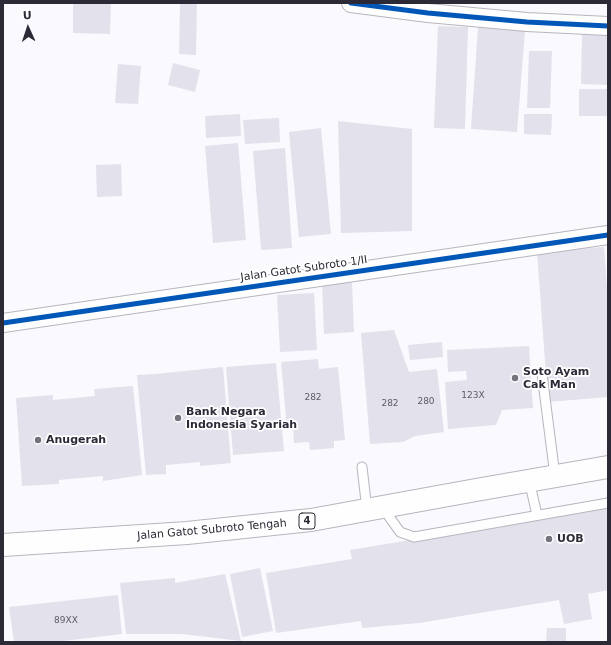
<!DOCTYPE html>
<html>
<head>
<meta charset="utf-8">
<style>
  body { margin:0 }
  #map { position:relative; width:611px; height:645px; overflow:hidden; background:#faf9fe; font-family:"DejaVu Sans",sans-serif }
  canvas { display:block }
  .frame { position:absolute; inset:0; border:4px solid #2d2a37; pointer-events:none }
  .north { position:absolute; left:8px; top:8px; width:40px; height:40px; -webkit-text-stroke:3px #fff; paint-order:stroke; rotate:357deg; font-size:11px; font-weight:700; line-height:16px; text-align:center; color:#2d2a37 }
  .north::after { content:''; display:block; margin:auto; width:14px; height:18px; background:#2d2a37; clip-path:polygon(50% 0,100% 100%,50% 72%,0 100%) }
</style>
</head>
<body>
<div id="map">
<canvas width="611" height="645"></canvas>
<div class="frame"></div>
<div class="north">U</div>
</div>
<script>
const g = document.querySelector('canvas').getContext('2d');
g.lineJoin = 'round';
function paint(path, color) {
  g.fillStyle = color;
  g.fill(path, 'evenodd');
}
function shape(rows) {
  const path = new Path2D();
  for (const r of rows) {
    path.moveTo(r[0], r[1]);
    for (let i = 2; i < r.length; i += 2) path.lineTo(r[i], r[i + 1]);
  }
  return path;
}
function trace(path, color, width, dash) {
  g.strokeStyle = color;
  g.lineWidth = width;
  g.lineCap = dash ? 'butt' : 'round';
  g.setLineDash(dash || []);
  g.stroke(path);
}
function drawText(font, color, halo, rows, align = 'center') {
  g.font = font + ' "DejaVu Sans",sans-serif';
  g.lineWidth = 3.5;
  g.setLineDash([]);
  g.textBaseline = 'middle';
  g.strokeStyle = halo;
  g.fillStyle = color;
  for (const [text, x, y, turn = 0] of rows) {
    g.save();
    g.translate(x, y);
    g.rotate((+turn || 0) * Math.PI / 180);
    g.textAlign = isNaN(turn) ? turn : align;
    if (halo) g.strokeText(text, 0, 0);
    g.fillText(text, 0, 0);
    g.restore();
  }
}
paint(shape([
  [73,3,111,3,110,34,73,33],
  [180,3,197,3,196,55,179,54],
  [438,26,468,27,465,129,434,128],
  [478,27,525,31,517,132,471,129],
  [582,34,608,35,608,85,581,84],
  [529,51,552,51,550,108,527,108],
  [173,63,200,70,195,92,168,85],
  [118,64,141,66,138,104,115,103],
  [579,89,608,89,608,116,579,116],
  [240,114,241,136,206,138,205,116],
  [524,114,552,114,551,135,524,134],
  [279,118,280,142,245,144,243,120],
  [338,121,412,129,412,231,341,233],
  [321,128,331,234,299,237,289,132],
  [238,143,246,240,213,243,205,146],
  [285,148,292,248,261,250,253,151],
  [121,164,122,196,97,197,96,165],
  [604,247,608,301,608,397,548,402,537,252],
  [352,282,354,332,324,334,322,284],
  [314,293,317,350,280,352,277,295],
  [394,330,409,372,437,369,444,432,415,436,403,442,370,444,361,333],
  [442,342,443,357,410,360,408,345],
  [529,346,533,408,502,410,496,425,448,429,445,382,467,380,466,371,448,372,447,350],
  [318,359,319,369,338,367,345,440,334,441,334,448,310,450,309,442,294,443,293,427,287,428,281,362],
  [276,363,284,451,233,455,226,367],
  [223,367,231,463,200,466,200,462,166,465,166,474,146,475,137,375,156,374],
  [133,386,142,475,103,481,103,476,59,480,59,484,22,486,16,398,53,395,53,400,95,396,94,389],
  [608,507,608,590,588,594,592,619,564,624,559,600,419,623,362,628,361,621,276,633,266,573,352,559,350,550],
  [260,568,273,631,242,637,230,574],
  [225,574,241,641,182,634,126,634,120,583,175,578,175,583],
  [118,595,122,634,55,642,14,642,9,607],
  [547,628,566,628,566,642,546,642]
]), '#e3e1eb');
const service = shape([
  [542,374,555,476],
  [362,467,367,510],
  [529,480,537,515],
  [383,508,400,532,414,537,608,503]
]);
const minor = shape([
  [351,3,428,13,527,22,608,26],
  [3,323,608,235]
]);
const trunk = shape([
  [3,545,187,533,311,520,476,490,608,467]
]);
trace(service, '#b7b6be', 11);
trace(minor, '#b7b6be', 20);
trace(trunk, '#b7b6be', 24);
trace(service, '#fefeff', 9);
trace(minor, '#fefeff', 18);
trace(trunk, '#fefeff', 22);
trace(shape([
  [351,3,428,13,527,22,608,26],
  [3,323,608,235]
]), '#0057b8', 5);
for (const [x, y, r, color] of [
  [515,378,4,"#75727d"],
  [178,418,4,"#75727d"],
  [38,440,4,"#75727d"],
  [549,539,4,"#75727d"]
]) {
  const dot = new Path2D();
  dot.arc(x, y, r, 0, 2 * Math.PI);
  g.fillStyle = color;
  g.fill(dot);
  trace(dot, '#fff', 1.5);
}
drawText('9px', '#5e5b67', null, [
  ["123X",473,396],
  ["282",313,398],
  ["280",426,402],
  ["282",390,404],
  ["89XX",66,621]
]);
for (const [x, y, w] of [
  [307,521,16]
]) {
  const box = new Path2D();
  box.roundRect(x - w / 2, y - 8, w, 16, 3);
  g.fillStyle = '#fff';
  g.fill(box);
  trace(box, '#2d2a37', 1);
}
drawText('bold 10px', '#2d2a37', null, [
  ["4",307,521]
]);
drawText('11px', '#2d2a37', '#fff', [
  ["Jalan Gatot Subroto 1/II",304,269,-8],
  ["Jalan Gatot Subroto Tengah",212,530,-5]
]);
drawText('bold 11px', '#2d2a37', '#fff', [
  ["Soto Ayam",523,372],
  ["Cak Man",523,385],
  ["Bank Negara",186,412],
  ["Indonesia Syariah",186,425],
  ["Anugerah",46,440],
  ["UOB",557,539]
], 'left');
</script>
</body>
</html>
